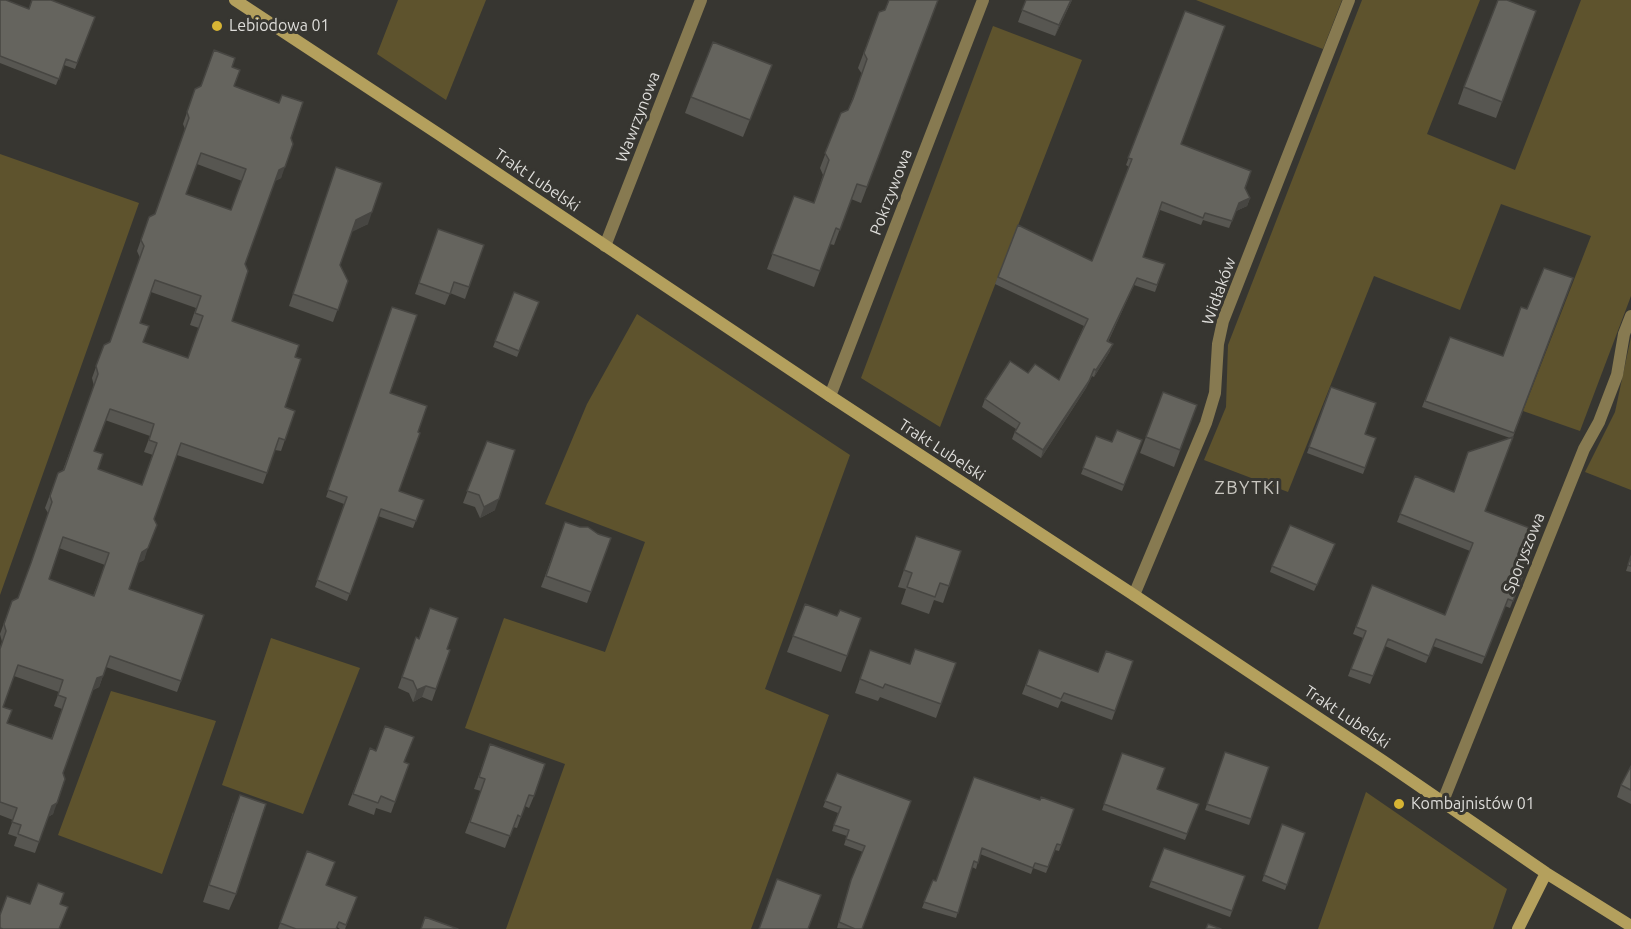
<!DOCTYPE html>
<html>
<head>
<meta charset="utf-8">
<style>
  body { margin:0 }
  canvas { display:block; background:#373631 }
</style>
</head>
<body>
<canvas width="1631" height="929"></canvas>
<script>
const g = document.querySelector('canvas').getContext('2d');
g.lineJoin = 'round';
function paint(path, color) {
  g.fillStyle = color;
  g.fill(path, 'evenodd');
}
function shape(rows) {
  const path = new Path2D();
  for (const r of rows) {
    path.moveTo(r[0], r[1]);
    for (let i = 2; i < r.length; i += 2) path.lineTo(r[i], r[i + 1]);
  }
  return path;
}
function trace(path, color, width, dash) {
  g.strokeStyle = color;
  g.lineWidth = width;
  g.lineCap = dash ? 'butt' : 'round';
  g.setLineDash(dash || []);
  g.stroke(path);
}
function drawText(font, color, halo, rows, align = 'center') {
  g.font = font + ' Ubuntu,sans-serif';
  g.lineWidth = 6;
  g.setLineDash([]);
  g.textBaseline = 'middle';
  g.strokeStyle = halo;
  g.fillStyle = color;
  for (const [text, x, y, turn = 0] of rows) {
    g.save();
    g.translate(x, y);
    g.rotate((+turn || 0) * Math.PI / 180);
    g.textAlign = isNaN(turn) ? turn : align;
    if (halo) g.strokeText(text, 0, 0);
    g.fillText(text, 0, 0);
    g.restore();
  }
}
paint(shape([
  [398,0,486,0,446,100,377,54],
  [1196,0,1342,0,1323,49],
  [1362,0,1480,0,1427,134,1515,170,1581,0,1631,0,1631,296,1580,431,1523,411,1591,236,1501,204,1460,310,1374,276,1288,492,1204,460,1226,407,1228,345],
  [993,26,1082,60,940,427,861,378],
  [0,154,139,203,0,595],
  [637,314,850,455,765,689,829,715,751,929,506,929,565,764,465,728,504,618,605,652,645,542,545,504,587,404],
  [1631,337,1631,490,1585,472,1615,412],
  [271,638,360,668,303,814,222,785],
  [111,691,216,721,162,874,58,835],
  [1366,792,1507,889,1493,929,1318,929]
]), '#5e532d');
trace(shape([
  [605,246,701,0],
  [830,396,983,0],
  [1134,595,1206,423,1215,393,1218,344,1223,321,1349,0],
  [1443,801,1584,449,1599,422,1617,375,1624,334,1631,316]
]), '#877a51', 12);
trace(shape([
  [235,0,440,135,830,396,1134,595,1383,761,1546,873,1631,926],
  [1518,929,1546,873]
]), '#b4a05d', 12);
paint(shape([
  [0,0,29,9,95,17,75,69,64,65,56,85,0,63],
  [938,0,861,203,851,199,834,245,830,244,814,287,767,269,794,196,814,203,823,175,820,168,841,113,848,110,862,74,858,68,879,12],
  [1026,0,1072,0,1055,36,1018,22],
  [1185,11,1181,144,1245,188,1250,198,1247,206,1236,211,1229,228,1203,220,1201,225,1160,210,1143,257,1165,264,1155,292,1134,285,1108,342,1110,351,1094,377,1092,376,1086,388,1041,458,1012,439,1016,429,982,407,985,399,1028,373,1059,380,1084,326,995,284,1018,225,1092,261,1129,167,1126,165],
  [1536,11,1496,118,1458,104,1464,87],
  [772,65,743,137,685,113,691,97],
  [232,67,234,86,291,138,281,178,275,181,245,264,232,321,295,357,285,407,295,411,281,451,275,450,263,484,177,455,154,519,144,560,138,563,129,589,181,681,177,692,106,667,99,687,93,690,63,773,53,814,48,817,35,853,14,846,17,837,8,834,13,820,0,815,0,648,2,642,0,634,12,601,18,598,29,569,48,513,45,508,58,473,63,470,94,386,92,378,104,345,110,342,140,258,137,251,149,217,155,214,185,129,183,124,195,89],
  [197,164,242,181,231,210,186,194],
  [151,292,196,308,190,325,199,328,188,358,143,342,140,323],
  [105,420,150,436,144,452,153,455,142,485,98,469,94,451],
  [59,548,105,565,93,596,49,579],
  [14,676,59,692,54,706,62,709,51,739,7,723,3,707],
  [336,167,368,224,352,231,340,265,348,281,333,322,289,306],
  [438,229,484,245,465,299,450,293,445,305,415,294],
  [1573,278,1485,511,1540,532,1510,608,1505,606,1482,664,1433,646,1426,663,1385,646,1370,684,1348,676,1363,638,1353,634,1372,585,1445,615,1470,551,1397,522,1415,476,1454,492,1510,438,1422,407,1450,337,1503,356,1527,309],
  [514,292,539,302,517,357,493,347],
  [392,307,390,393,418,432,399,491,424,500,413,528,378,516,347,601,315,587,344,504,326,497],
  [1331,387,1365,434,1376,438,1363,474,1307,453],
  [1163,392,1197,405,1174,467,1140,453],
  [1096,436,1112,442,1142,440,1122,491,1081,474],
  [487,441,495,510,480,518,475,507,463,503],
  [565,522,611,538,587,603,541,587],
  [916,536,961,551,943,603,934,600,929,614,901,604,906,589,898,587],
  [1333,550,1314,591,1270,572,1272,566],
  [1631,556,1631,572,1626,571],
  [805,604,837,616,861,618,841,672,787,652],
  [416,637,450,650,432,701,422,697,413,702,409,693,398,688],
  [870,650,910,664,956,663,936,718,880,697,878,701,855,693],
  [1039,650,1098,672,1133,661,1112,720,1061,701,1058,708,1022,694],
  [490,744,534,796,529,808,525,806,517,828,513,827,505,848,465,833,481,791,474,789],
  [370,748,409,764,391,813,376,808,374,815,348,805],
  [1225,752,1269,767,1249,825,1205,810],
  [1122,753,1157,789,1199,804,1185,840,1102,810],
  [1631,766,1631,804,1617,797,1621,785],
  [837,773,911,801,862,929,837,928,849,886,863,852,844,845,847,836,832,831,838,813,823,807],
  [1040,800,1074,809,1059,851,1055,850,1046,873,1033,868,1031,874,980,854,976,869,972,867,956,918,922,908,933,880,936,881],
  [233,812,236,894,229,910,203,902],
  [1282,824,1305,833,1285,890,1262,881],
  [1164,848,1245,876,1230,917,1149,887],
  [307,851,326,885,357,897,345,929,340,929,337,927,336,929,278,929]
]), '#575651');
paint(shape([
  [1071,0,1072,0,1055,36,1059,25],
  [772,65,766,82,743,137,750,120],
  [285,167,281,178,275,181,279,170],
  [1250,198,1247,206,1236,211,1229,228,1239,203],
  [372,212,368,224,352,232,356,220],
  [1137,278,1134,285,1104,349,1107,341],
  [1113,344,1110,351,1094,377,1096,370],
  [1094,369,1086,388,1041,458,1043,450],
  [499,499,495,510,480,518,484,507],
  [148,548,144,560,138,563,142,552],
  [103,676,99,687,93,690,97,678],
  [426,686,422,697,413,702,417,690],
  [57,803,53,814,48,817,52,806]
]), '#474642');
const building = shape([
  [0,0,6,0,29,9,32,0,51,0,95,17,77,63,66,59,59,79,0,56,0,0],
  [889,0,938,0,867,187,857,184,840,230,836,228,820,271,772,254,794,196,814,203,829,160,825,153,841,113,848,110,853,99,867,59,864,53,879,12,885,10,889,0],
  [1026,0,1071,0,1059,25,1022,10,1026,0],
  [1498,0,1507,0,1536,11,1502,102,1464,87,1498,0],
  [1185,11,1225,26,1181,144,1251,171,1245,188,1250,198,1239,203,1232,221,1205,213,1203,218,1162,202,1143,257,1165,264,1157,285,1137,278,1107,341,1113,344,1096,370,1094,369,1089,381,1043,450,1015,432,1020,423,985,399,1010,361,1028,373,1035,364,1059,380,1088,319,998,277,1018,225,1092,261,1132,159,1128,158,1185,11],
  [713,42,772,65,750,120,691,97,713,42],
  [214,50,235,58,232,67,240,70,234,86,279,103,282,95,303,102,291,138,293,144,285,167,279,170,245,264,248,271,232,321,299,345,295,357,301,359,285,407,295,411,285,440,279,438,267,473,181,443,154,519,157,525,148,548,142,552,129,589,204,615,181,681,110,656,103,676,97,678,63,773,65,779,57,803,52,806,39,842,18,834,21,825,12,822,17,808,0,802,0,649,6,631,4,624,12,601,18,598,31,563,52,502,50,496,58,473,64,470,98,374,96,366,104,345,110,342,144,246,141,240,149,217,155,214,189,118,187,112,195,89,201,86,214,50],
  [201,153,246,169,231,210,186,194,201,153],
  [155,280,201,296,195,313,203,316,188,358,143,342,149,326,140,323,155,280],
  [110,409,154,424,149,440,157,443,142,485,98,469,103,454,94,451,110,409],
  [63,537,109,553,94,596,49,579,63,537],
  [18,665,63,680,58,695,66,698,52,739,7,723,12,710,3,707,18,665],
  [336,167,382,183,372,212,356,220,340,265,348,281,338,310,293,294,336,167],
  [438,229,484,245,469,287,454,282,450,294,419,283,438,229],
  [1544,268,1573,278,1514,433,1425,401,1450,337,1503,356,1521,307,1527,309,1544,268],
  [514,292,539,302,519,351,495,341,514,292],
  [392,307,417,315,390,393,427,406,418,432,420,433,399,491,424,500,416,521,381,509,350,594,317,580,347,497,328,490,392,307],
  [1331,387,1376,403,1365,434,1376,438,1365,468,1309,447,1331,387],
  [1163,392,1197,405,1180,450,1146,437,1163,392],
  [1117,430,1142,440,1124,485,1083,468,1096,436,1112,442,1117,430],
  [1513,437,1485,511,1540,532,1513,601,1508,599,1485,657,1436,639,1429,656,1388,639,1373,676,1351,669,1366,631,1356,627,1372,585,1445,615,1473,543,1400,514,1415,476,1454,492,1468,452,1513,437],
  [487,441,515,450,499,499,484,507,479,495,467,491,487,441],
  [565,522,580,527,588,527,598,534,611,538,591,592,546,576,565,522],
  [1290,525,1335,544,1317,585,1272,566,1290,525],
  [916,536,961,551,949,586,940,583,935,597,907,587,912,573,904,570,916,536],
  [1631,556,1631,566,1628,565,1631,556],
  [805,604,837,616,840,610,861,618,847,656,793,636,805,604],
  [430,608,458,618,447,649,450,650,436,689,426,686,417,690,413,681,402,677,416,637,419,639,430,608],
  [915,649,956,663,941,704,885,684,883,688,860,679,870,650,910,664,915,649],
  [1039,650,1098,672,1106,651,1133,661,1115,711,1064,693,1061,699,1026,685,1039,650],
  [385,726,414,737,404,762,409,764,395,802,381,796,378,803,353,794,370,748,376,751,385,726],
  [490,744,545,764,534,796,529,795,521,817,518,815,510,836,470,822,485,779,479,777,490,744],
  [1225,752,1269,767,1251,819,1207,804,1225,752],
  [1122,753,1165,768,1157,789,1199,804,1187,834,1104,804,1122,753],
  [1631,766,1631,790,1621,785,1631,766],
  [837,773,911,801,862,929,855,929,839,922,851,880,865,846,846,839,849,830,834,825,841,807,825,801,837,773],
  [974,777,1040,800,1041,797,1074,809,1061,845,1057,844,1048,867,1035,863,1033,868,982,848,978,863,974,861,958,913,924,902,933,880,936,881,974,777],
  [240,795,266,804,236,894,209,885,240,795],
  [1282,824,1305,833,1287,885,1264,875,1282,824],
  [1164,848,1245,876,1232,911,1151,881,1164,848],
  [307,851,335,862,326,885,357,897,346,925,339,922,336,929,296,929,280,923,307,851],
  [777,879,821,895,808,929,759,929,777,879],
  [38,883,64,893,60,904,68,907,59,929,3,929,0,928,0,915,7,896,30,904,38,883],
  [425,917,458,929,421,929,425,917],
  [1208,924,1221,929,1206,929,1208,924]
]);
paint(building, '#65645e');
trace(building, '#474642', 1.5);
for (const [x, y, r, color] of [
  [217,26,6,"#d7b434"],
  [1399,804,6,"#d7b434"]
]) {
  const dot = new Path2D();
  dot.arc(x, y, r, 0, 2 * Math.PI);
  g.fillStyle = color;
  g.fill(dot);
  trace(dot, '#373631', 2);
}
drawText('16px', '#deddda', '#373631', [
  ["Lebiodowa 01",229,26],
  ["Kombajnistów 01",1411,804]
], 'left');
drawText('16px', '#deddda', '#373631', [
  ["Wawrzynowa",638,117,-69],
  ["Trakt Lubelski",537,180,34],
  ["Pokrzywowa",891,192,-69],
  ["Widłaków",1219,291,-70],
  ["Trakt Lubelski",942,450,33],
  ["Sporyszowa",1524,553,-68],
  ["Trakt Lubelski",1347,717,34]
]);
g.letterSpacing = '1.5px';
drawText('18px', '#c9c7c0', '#373631', [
  ["ZBYTKI",1248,488]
]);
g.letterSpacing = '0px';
</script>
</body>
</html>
